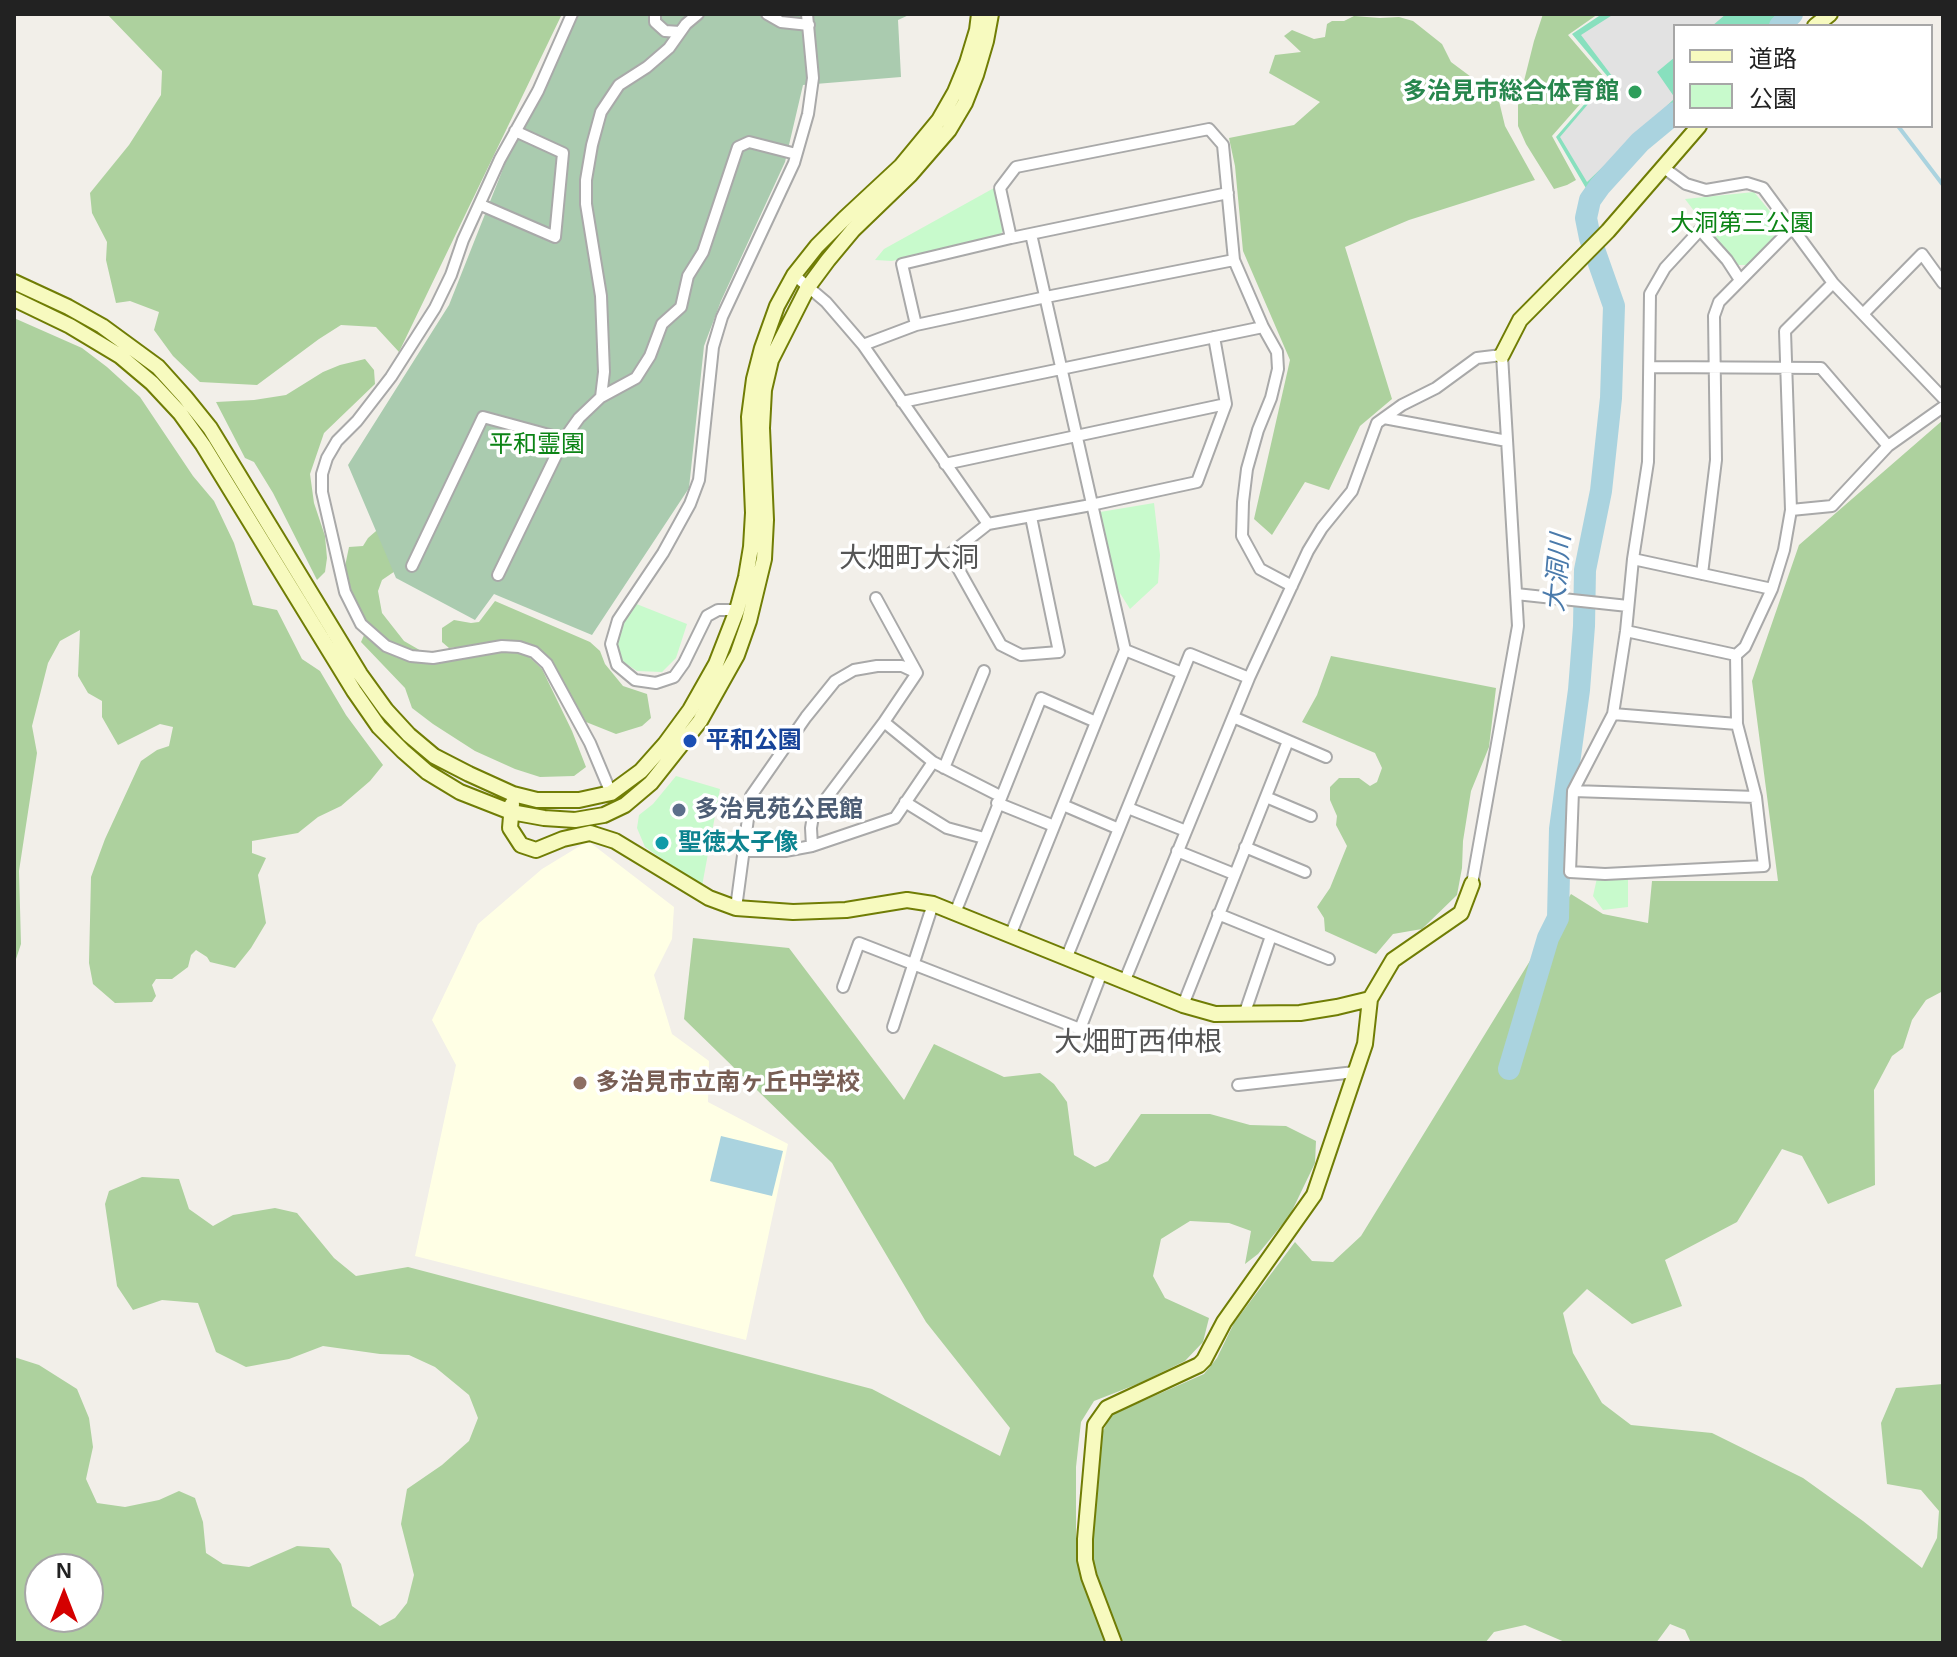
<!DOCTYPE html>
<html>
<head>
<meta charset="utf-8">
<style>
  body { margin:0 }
  #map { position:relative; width:1957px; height:1657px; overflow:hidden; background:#f2efe9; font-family:Helvetica,"Noto Sans JP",sans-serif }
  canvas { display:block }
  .frame { position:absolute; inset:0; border:16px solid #222; pointer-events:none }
  .legend { position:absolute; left:1673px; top:24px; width:260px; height:104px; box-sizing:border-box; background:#fff; border:2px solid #a7a7a7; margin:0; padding:10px 14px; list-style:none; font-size:24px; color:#222 }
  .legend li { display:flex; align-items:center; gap:16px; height:40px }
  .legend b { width:40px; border:2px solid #a7a7a7 }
  .north { position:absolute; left:24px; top:1553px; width:80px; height:80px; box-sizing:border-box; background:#fff; border:2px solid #a7a7a7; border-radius:50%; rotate:0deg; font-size:22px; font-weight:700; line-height:32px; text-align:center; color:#222 }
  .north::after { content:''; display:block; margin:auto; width:28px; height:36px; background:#d40000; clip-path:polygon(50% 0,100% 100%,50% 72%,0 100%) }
</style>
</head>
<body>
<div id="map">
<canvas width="1957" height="1657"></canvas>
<div class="frame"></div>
<ul class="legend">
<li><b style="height:10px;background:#f7fabf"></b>道路</li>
<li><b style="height:22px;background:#c8facc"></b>公園</li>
</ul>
<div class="north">N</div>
</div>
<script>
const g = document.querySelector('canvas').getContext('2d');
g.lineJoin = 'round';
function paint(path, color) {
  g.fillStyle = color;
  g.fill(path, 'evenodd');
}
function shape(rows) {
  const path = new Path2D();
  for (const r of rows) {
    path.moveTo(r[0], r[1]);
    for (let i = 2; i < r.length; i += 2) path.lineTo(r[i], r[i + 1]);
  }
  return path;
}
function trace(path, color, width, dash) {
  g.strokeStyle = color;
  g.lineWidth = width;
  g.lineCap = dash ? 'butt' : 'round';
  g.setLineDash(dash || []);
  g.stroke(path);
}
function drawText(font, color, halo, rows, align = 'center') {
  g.font = font + ' Helvetica,"Noto Sans JP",sans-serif';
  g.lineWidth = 7;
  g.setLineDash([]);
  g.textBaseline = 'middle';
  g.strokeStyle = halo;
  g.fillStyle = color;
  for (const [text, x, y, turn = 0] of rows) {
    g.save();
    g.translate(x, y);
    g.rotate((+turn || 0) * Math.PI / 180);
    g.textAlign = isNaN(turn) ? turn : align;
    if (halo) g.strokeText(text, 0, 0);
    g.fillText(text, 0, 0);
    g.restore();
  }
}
paint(shape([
  [588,841,674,907,672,939,654,975,672,1034,709,1061,708,1102,788,1144,746,1340,415,1256,456,1065,432,1020,478,924,542,869]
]), '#ffffe5');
paint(shape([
  [107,14,562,14,399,352,376,327,341,325,319,339,257,385,200,382,173,356,154,330,159,312,130,301,116,303,106,260,107,242,92,213,90,193,129,145,161,95,162,71],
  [1543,14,1598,14,1568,35,1604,77,1552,136,1576,180,1567,185,1554,189,1526,144,1518,126,1518,105,1534,41],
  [1354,16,1380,18,1399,17,1413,21,1442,44,1451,62,1498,97,1505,126,1535,180,1409,220,1345,247,1392,399,1360,426,1329,490,1305,482,1272,535,1254,519,1290,360,1243,251,1235,166,1229,138,1294,125,1320,102,1269,73,1275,55,1301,52,1284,36,1292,30,1314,39,1325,37,1327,24,1332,21,1344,21],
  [14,318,82,348,107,367,140,397,193,476,214,501,234,543,253,605,277,610,302,659,320,671,346,715,383,765,370,781,341,806,318,817,298,833,252,841,252,853,266,858,258,875,266,923,251,948,235,968,210,962,207,957,196,950,191,955,188,967,172,979,156,979,152,985,156,996,152,1002,115,1003,93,984,89,963,91,877,105,839,141,761,157,750,169,746,173,727,160,724,118,745,102,717,102,701,88,693,78,676,80,630,60,641,48,663,32,726,37,753,19,871,21,944,16,959,14,959],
  [365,359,374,370,375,384,324,433,310,474,314,503,325,536,327,558,325,572,317,580,273,493,254,462,245,458,216,402,254,400,286,395,323,372,340,365],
  [1943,420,1943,991,1926,1000,1912,1020,1903,1048,1892,1056,1874,1090,1875,1185,1828,1204,1802,1156,1782,1149,1737,1222,1665,1260,1682,1306,1632,1324,1587,1289,1563,1313,1573,1353,1602,1403,1631,1425,1712,1433,1803,1478,1863,1521,1922,1568,1937,1538,1939,1511,1921,1490,1887,1484,1881,1423,1896,1388,1943,1384,1943,1643,1691,1643,1685,1630,1670,1624,1656,1643,1567,1643,1525,1625,1494,1632,1485,1643,1122,1643,1101,1589,1093,1559,1091,1535,1100,1437,1111,1415,1204,1374,1217,1358,1234,1323,1295,1242,1312,1261,1333,1262,1361,1236,1571,894,1603,914,1648,923,1652,881,1778,881,1752,681,1799,545],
  [383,525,401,567,382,580,378,591,382,613,404,641,423,652,411,653,387,644,364,623,349,597,344,571,349,547,363,546,368,538],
  [495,601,590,642,600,651,605,664,623,686,647,694,651,718,642,726,616,734,586,722,551,661,540,650,526,645,508,642,449,648,442,642,442,628,454,620,471,623,479,622],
  [365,633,396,657,412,662,431,662,505,651,526,654,542,669,572,731,586,767,574,776,540,777,515,769,475,751,433,724,412,708,405,688,361,642],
  [1331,656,1496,688,1489,747,1471,791,1463,841,1462,868,1457,895,1422,929,1393,934,1376,954,1325,931,1324,918,1317,907,1330,888,1347,846,1336,825,1337,816,1330,800,1330,787,1339,778,1359,778,1370,786,1377,782,1382,768,1375,753,1302,722,1317,695],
  [693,938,789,948,904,1100,934,1044,1004,1077,1040,1073,1054,1084,1067,1102,1074,1155,1095,1167,1108,1161,1141,1114,1210,1114,1250,1125,1286,1126,1316,1141,1315,1163,1290,1215,1258,1254,1245,1264,1251,1231,1229,1223,1190,1221,1161,1239,1153,1276,1165,1298,1209,1318,1203,1342,1185,1361,1140,1383,1094,1401,1081,1422,1076,1467,1076,1559,1105,1643,14,1643,14,1357,39,1365,77,1389,89,1418,93,1447,86,1479,97,1503,125,1507,159,1500,179,1491,195,1498,203,1522,206,1553,223,1564,249,1567,297,1546,329,1548,341,1564,352,1606,380,1626,395,1618,407,1603,414,1575,401,1524,407,1489,442,1465,469,1441,478,1418,469,1395,435,1367,409,1355,380,1354,323,1346,289,1359,246,1367,216,1352,198,1303,162,1300,133,1310,117,1286,105,1204,109,1191,142,1177,179,1179,189,1209,213,1226,233,1215,275,1208,297,1213,334,1258,356,1276,408,1267,872,1389,1000,1456,1010,1428,926,1322,832,1163,684,1019],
  [40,1569,88,1569,88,1617,40,1617]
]), '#add19e');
paint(shape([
  [577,14,911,14,898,20,901,77,803,85,785,162,721,301,704,346,689,488,592,635,494,594,475,620,396,578,348,465,449,305,514,141]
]), '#aacbaf');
paint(shape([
  [994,188,1004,229,999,237,892,261,875,260,884,249],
  [1754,192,1783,227,1748,265,1735,265,1685,199],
  [1154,503,1160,555,1158,583,1130,609,1118,590,1100,512],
  [634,603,687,624,676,658,662,672,637,671,622,661,616,645,621,620],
  [676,776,720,789,702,886,645,847,637,828,639,815,653,804],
  [1628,876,1628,907,1603,910,1593,896,1597,878]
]), '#c8facc');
paint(shape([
  [1602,14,1778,14,1768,26,1675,26,1675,108,1641,137,1587,190,1556,137,1608,77,1572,34]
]), '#88e0be');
paint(shape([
  [1614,14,1726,14,1712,26,1675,26,1675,57,1657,72,1675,98,1587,182,1560,137,1612,76,1581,35]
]), '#e2e2e2');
paint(shape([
  [721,1136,783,1151,772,1196,710,1181]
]), '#aad3df');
trace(shape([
  [1898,126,1943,185]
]), '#aad3df', 4);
trace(shape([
  [1780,26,1792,14],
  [1509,1069,1548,938,1558,918,1560,829,1579,690,1584,626,1585,570,1601,491,1611,398,1614,306,1590,238,1586,218,1590,200,1600,186,1640,142,1675,113]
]), '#aad3df', 22);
const street = shape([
  [572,14,538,91,500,159,463,240,451,275,435,308,391,377,357,421,337,441,327,458,322,474,322,492,345,592,361,624,386,646,411,656,433,658,502,646,519,647,534,652,547,664,590,743,611,793],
  [655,14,655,22,665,31,680,32],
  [767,14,781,22,809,25],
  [1664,168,1686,184,1706,190,1747,183,1763,188,1833,283,1943,398],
  [481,205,555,237,563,153,515,131],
  [1011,238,1000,188,1016,167,1209,129,1223,145,1234,260,1263,327,1277,352,1278,369,1271,398,1258,430,1247,469,1243,502,1242,536,1260,569,1292,586],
  [794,275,826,302,863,345,988,524],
  [1740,280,1727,260,1700,230,1665,268,1650,294,1648,462,1633,559,1626,631,1613,714,1573,791,1570,872,1605,874,1764,866,1756,797,1737,724,1736,655,1745,647,1772,589,1784,550,1791,510,1785,331,1833,283],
  [1863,314,1922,254,1943,283],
  [916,325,902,264,1011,238,1228,193],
  [863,345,916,325,1046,297,1234,260],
  [1650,367,1821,368,1888,446],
  [601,397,636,378,650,356,662,324,681,307,688,276,703,252,738,147,749,142,796,154],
  [902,402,1263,327],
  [1384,418,1507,441],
  [945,464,1226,404],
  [1791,510,1832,506,1888,446,1943,407],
  [1031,517,1059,652,1021,655,1001,645,950,554,988,524,1091,505,1197,482,1226,404,1214,337],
  [1633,559,1772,589],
  [412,566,483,417,564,439],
  [1702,574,1716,460,1714,316,1719,302,1793,227],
  [498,575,564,439,579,418,601,397,604,372,601,296,586,204,586,180,592,145,601,112,619,85,647,67,669,48,686,24,698,14],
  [1516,594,1628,606],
  [737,610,718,610,707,616,684,663,674,677,656,683,635,680,617,665,611,644,618,620,663,553,690,504,699,480,713,347,722,317,794,163,808,114,813,78,807,14],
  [1626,631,1736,655],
  [1125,650,1182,673],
  [1613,714,1737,724],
  [1233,717,1326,757],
  [884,722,933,762,1000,796],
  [944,768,984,671],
  [1573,791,1756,797],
  [1266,797,1311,816],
  [905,802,947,828,984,838],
  [997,803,1054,826],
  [1063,805,1119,829],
  [1128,808,1186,831],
  [812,846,811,828,813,816,884,722,917,673,876,598],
  [1245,847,1305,872],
  [744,851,785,851,812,846,895,818,933,762],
  [1177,851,1234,874],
  [736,908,751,796,806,717,835,681,854,670,877,666,902,666,917,673],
  [955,913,1041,698,1096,722],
  [1218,914,1329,959],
  [1010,936,1125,650,1031,234],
  [1066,959,1190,654,1249,678],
  [1125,980,1249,678,1308,551,1322,528,1352,491,1377,423,1402,405,1436,388,1477,358,1502,355,1518,626,1472,884],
  [843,987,859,943,1080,1029,1102,972],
  [1183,1005,1288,741],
  [1244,1015,1271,936],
  [893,1027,933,904],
  [1238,1085,1355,1072]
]);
const secondary = shape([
  [1815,26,1830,14],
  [14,282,68,307,102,326,158,367,185,397,210,428,360,674,386,710,409,735,434,756,469,774,513,794,537,800,579,800,611,793,641,771,665,744,690,710,716,664,737,610,746,577,751,547,753,513,749,417,754,379,762,348,777,306,794,275,817,246,844,219,901,166,939,120,955,92,967,63,977,30,979,14],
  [14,299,70,326,120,356,152,383,180,413,203,445,354,691,379,727,403,751,427,772,460,792,511,812,544,818,575,820,604,815,625,805,651,783,700,721,737,655,749,621,764,559,766,520,762,428,764,390,771,360,808,287,828,260,853,230,910,175,949,130,965,103,976,75,986,41,991,14],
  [1502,355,1520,320,1608,231,1699,126],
  [512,804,510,828,521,845,536,850,563,839,590,833,615,841,709,898,736,908,793,912,846,910,907,900,933,904,1183,1005,1215,1014,1300,1013,1337,1007,1370,999],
  [1114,1643,1089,1577,1085,1560,1085,1539,1095,1425,1107,1408,1199,1365,1204,1360,1224,1322,1314,1195,1365,1044,1370,999,1393,960,1461,913,1472,884]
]);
trace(street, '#a9a9a9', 14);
trace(secondary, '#707d05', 18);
trace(street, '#fff', 10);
trace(secondary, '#f7fabf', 14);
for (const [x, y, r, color] of [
  [1635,92,8,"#2e9e5b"],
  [690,741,8,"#1a4fb4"],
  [679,810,8,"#5c6f8a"],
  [662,843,8,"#0f9aa8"],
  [580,1083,8,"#8d6e63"]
]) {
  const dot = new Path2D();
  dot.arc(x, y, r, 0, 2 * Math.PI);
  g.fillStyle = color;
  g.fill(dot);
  trace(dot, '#fff', 3);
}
drawText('bold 24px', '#27864d', '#fff', [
  ["多治見市総合体育館",1619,92]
], 'right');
drawText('24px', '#0c8416', '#fff', [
  ["大洞第三公園",1742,224],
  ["平和霊園",537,445]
]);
drawText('bold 24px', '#164399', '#fff', [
  ["平和公園",706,741]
], 'left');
drawText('bold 24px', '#4e5e75', '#fff', [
  ["多治見苑公民館",695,810]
], 'left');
drawText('bold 24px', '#0d838f', '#fff', [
  ["聖徳太子像",678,843]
], 'left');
drawText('bold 24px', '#785e54', '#fff', [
  ["多治見市立南ヶ丘中学校",596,1083]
], 'left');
drawText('italic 26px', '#4a7aab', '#fff', [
  ["大洞川",1559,573,-85]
]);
drawText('28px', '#555', '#fff', [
  ["大畑町大洞",909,559],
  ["大畑町西仲根",1138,1043]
]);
</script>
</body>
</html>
